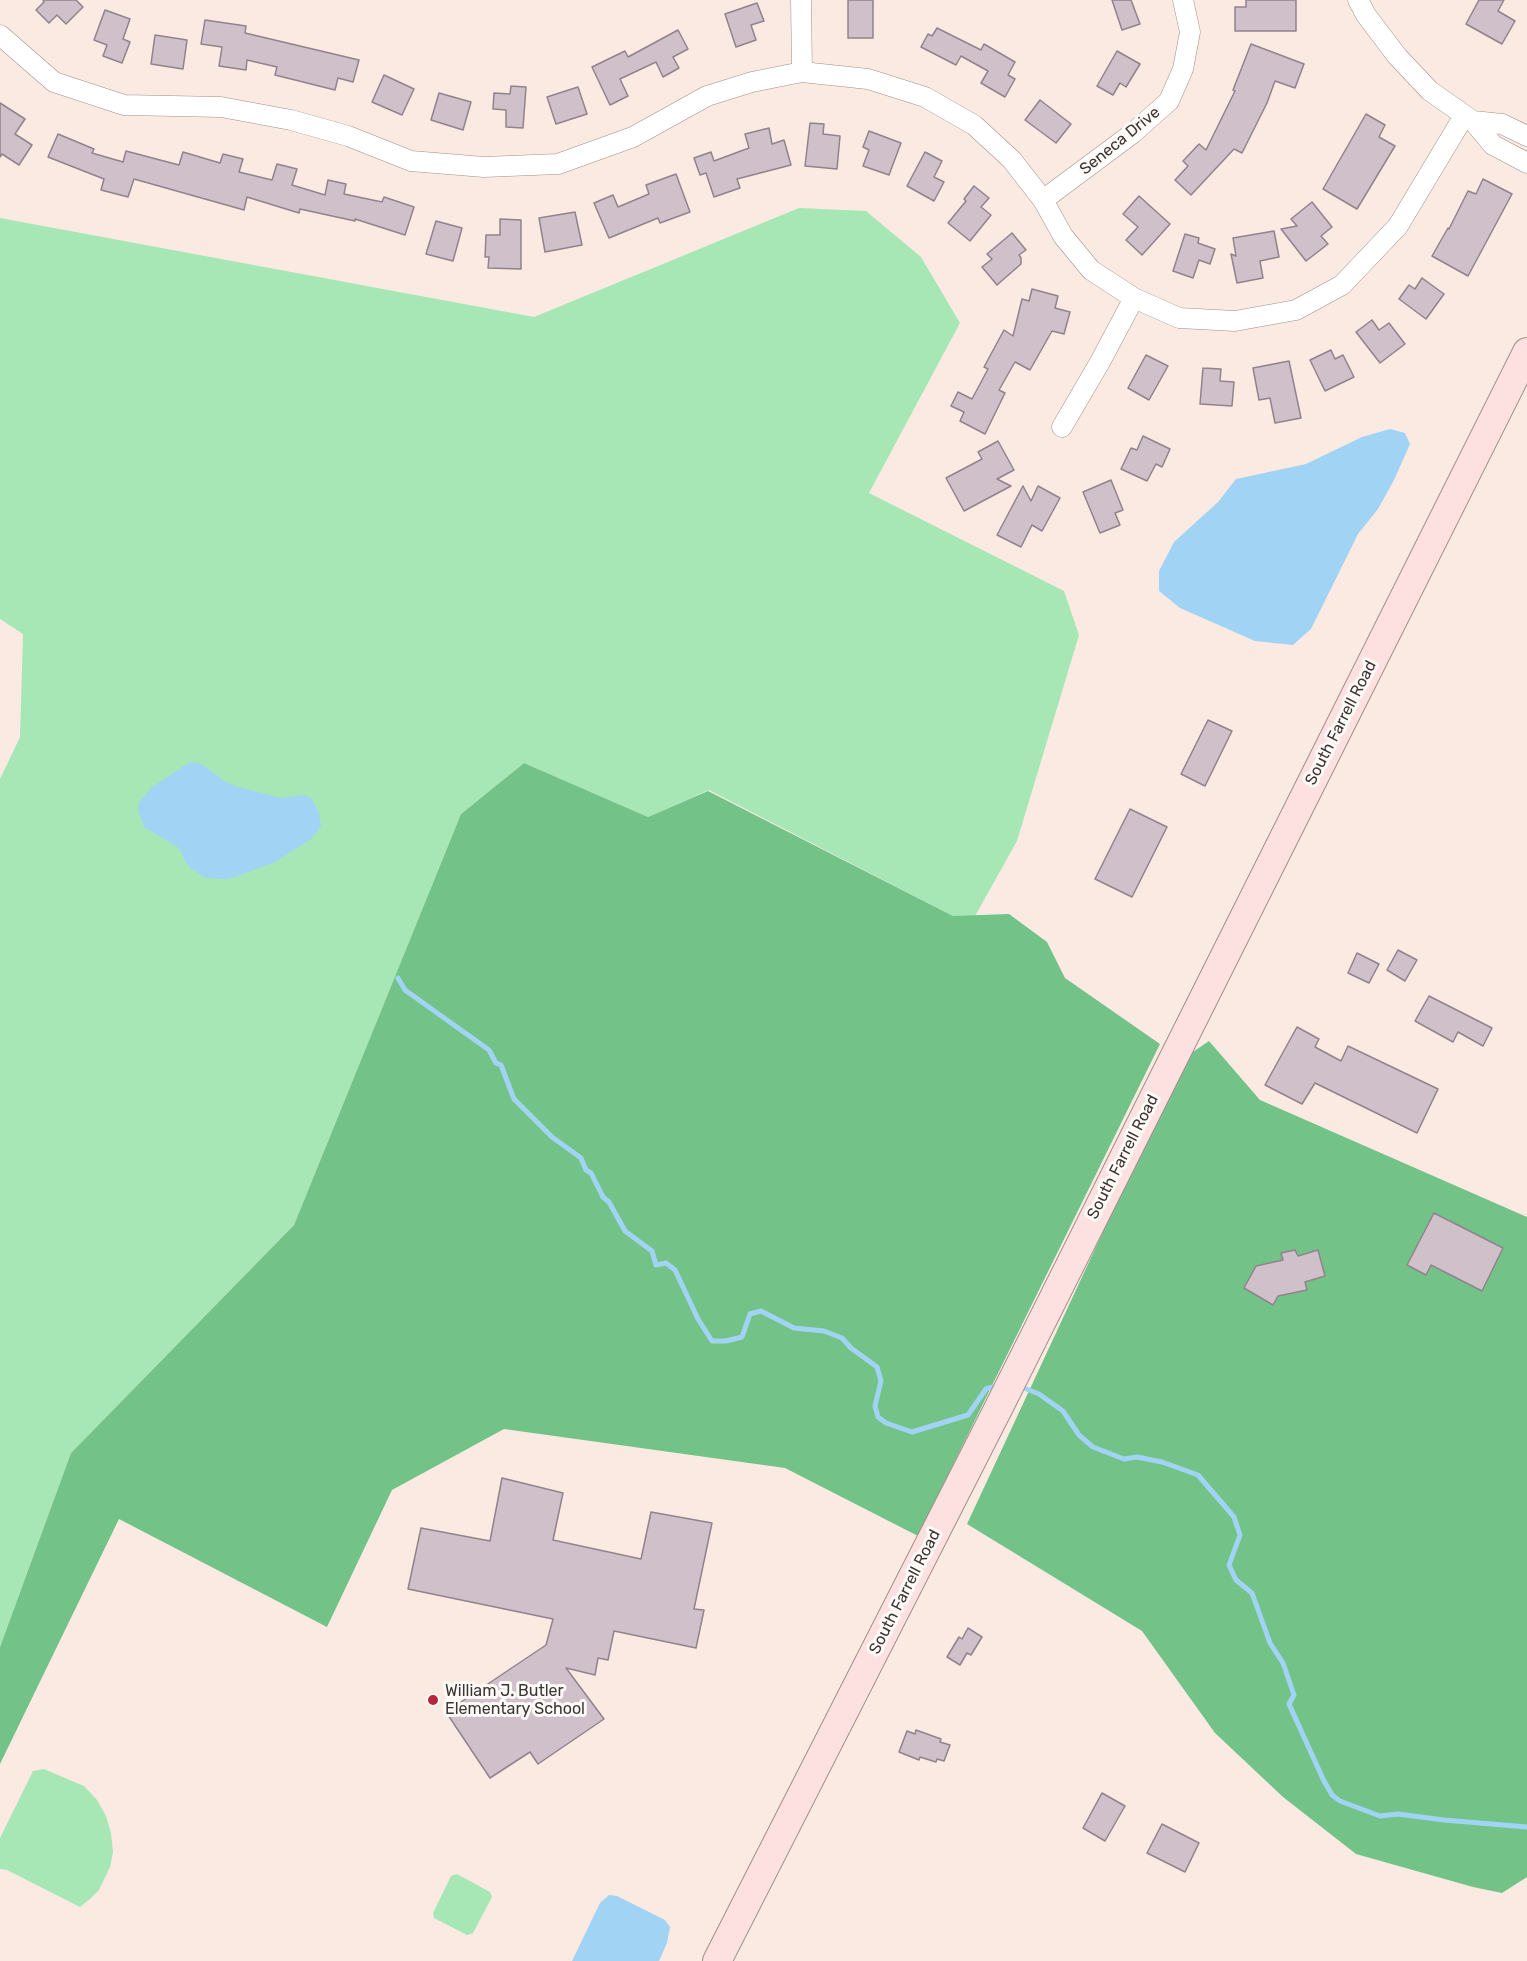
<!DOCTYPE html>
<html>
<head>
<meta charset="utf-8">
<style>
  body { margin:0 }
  canvas { display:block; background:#faeae2 }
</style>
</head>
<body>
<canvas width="1527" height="1961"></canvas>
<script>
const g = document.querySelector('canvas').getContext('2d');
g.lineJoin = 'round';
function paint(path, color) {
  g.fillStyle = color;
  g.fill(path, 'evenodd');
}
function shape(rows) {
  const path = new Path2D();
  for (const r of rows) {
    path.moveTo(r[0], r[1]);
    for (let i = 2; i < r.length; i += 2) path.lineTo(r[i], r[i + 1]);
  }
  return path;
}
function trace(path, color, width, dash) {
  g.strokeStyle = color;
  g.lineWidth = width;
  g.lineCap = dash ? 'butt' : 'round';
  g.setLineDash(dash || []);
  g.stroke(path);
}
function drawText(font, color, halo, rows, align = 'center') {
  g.font = font + ' Rubik,sans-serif';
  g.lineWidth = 6;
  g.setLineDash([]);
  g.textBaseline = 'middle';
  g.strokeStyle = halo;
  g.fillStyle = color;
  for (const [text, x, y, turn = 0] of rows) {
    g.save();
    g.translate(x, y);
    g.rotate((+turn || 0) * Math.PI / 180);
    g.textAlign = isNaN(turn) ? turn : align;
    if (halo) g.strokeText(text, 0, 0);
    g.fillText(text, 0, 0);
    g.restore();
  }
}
paint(shape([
  [799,208,866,211,921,257,960,323,869,493,1064,591,1079,635,1017,841,975,916,953,916,709,790,648,817,524,763,461,814,294,1225,71,1453,0,1647,0,779,20,737,23,634,0,619,0,218,534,317],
  [44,1769,84,1786,97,1800,106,1816,111,1833,113,1852,110,1867,99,1890,90,1899,80,1907,7,1870,0,1869,0,1838,33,1771],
  [457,1874,490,1892,492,1897,473,1933,467,1935,434,1918,433,1913,451,1876]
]), '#a6e7b5');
paint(shape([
  [524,763,648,817,708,791,953,916,1009,914,1047,942,1065,978,1160,1044,918,1536,785,1468,504,1429,392,1490,327,1627,119,1519,0,1764,0,1647,71,1453,294,1225,461,814],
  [1209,1041,1260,1100,1527,1217,1527,1877,1502,1893,1473,1887,1356,1854,1283,1797,1215,1733,1142,1631,967,1524,1184,1058]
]), '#73c389');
paint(shape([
  [1390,429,1405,433,1410,444,1394,480,1378,509,1358,534,1311,629,1293,645,1255,641,1180,608,1159,591,1159,571,1174,542,1218,502,1236,479,1306,464,1362,437],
  [190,762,202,764,224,781,235,786,281,798,304,795,311,798,319,812,321,826,311,839,275,862,235,877,226,879,206,878,190,868,185,861,179,848,144,827,138,810,140,801,152,787],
  [609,1895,617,1896,665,1920,670,1927,667,1943,659,1961,572,1961,600,1903]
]), '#a1d3f4');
trace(shape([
  [398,978,405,990,489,1050,496,1063,501,1065,514,1099,552,1137,581,1158,586,1170,591,1173,603,1197,609,1202,625,1231,652,1251,656,1265,666,1263,675,1270,698,1319,712,1341,726,1341,742,1337,750,1314,761,1311,794,1328,824,1331,842,1338,851,1348,877,1367,881,1381,875,1406,878,1417,886,1423,912,1432,968,1415,986,1389,993,1387],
  [1019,1386,1039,1394,1063,1411,1079,1435,1093,1447,1124,1459,1137,1457,1162,1462,1198,1475,1234,1517,1240,1535,1229,1565,1236,1580,1252,1593,1270,1643,1283,1663,1294,1695,1289,1704,1323,1779,1332,1795,1340,1801,1380,1816,1398,1814,1444,1820,1527,1827]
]), '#a1d3f4', 5);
const building = shape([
  [43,0,76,0,83,7,66,24,57,15,49,23,36,10,44,2,43,0],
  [848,0,873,0,873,38,848,38,848,0],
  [1112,0,1131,0,1140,24,1122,30,1112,0],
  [1246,0,1296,0,1296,31,1235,31,1235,7,1246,7,1246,0],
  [1479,0,1504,0,1498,11,1515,21,1502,44,1466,24,1479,0],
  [757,3,764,21,751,25,756,40,736,47,725,14,757,3],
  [105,10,130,19,123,39,130,42,122,63,103,56,107,45,94,40,105,10],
  [205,20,246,26,245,33,359,60,353,82,338,78,335,90,275,75,277,67,247,60,246,70,219,66,222,47,201,44,205,20],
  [937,28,981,50,984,44,1015,62,1008,75,1015,79,1005,97,981,83,988,71,961,56,956,65,921,47,928,34,932,36,937,28],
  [678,30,688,49,673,57,679,68,663,77,656,62,620,79,628,96,610,105,592,67,625,51,628,57,678,30],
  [155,35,187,40,183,69,151,64,155,35],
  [1251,44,1304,64,1295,88,1275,81,1267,103,1242,153,1234,149,1191,195,1175,180,1188,166,1183,161,1199,144,1206,150,1235,91,1233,90,1251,44],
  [1117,51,1140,64,1126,87,1120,83,1113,95,1097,86,1117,51],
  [384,75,414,89,402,115,372,102,384,75],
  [511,86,526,87,523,128,506,127,506,110,493,109,494,93,510,94,511,86],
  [578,87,587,114,556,124,547,97,578,87],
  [439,93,471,102,463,130,431,120,439,93],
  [1040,100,1071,124,1056,143,1025,120,1040,100],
  [0,103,25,119,15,134,32,145,19,165,2,154,0,157,0,103],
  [1366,114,1385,125,1379,137,1395,146,1357,209,1323,189,1366,114],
  [810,123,824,124,823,134,840,136,837,169,805,166,810,123],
  [769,128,772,144,784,140,791,165,737,179,740,188,714,197,706,173,700,175,694,158,711,152,714,161,749,148,745,134,769,128],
  [869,131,901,143,889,175,863,166,869,150,863,147,869,131],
  [58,134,94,149,92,153,123,162,126,151,179,165,183,152,220,163,223,154,243,159,239,172,272,180,277,164,297,169,292,185,325,195,328,180,346,184,344,194,382,202,384,197,414,207,405,235,355,219,355,221,300,209,299,213,247,197,244,210,134,179,128,197,101,190,104,179,48,157,58,134],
  [925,152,942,161,934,177,944,182,934,201,907,186,925,152],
  [676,174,690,212,660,223,658,218,609,238,594,203,613,195,618,207,649,194,646,185,676,174],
  [1483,179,1512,194,1468,276,1432,256,1448,228,1449,229,1468,191,1476,194,1483,179],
  [974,186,989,198,981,207,991,215,970,241,948,223,966,201,964,199,974,186],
  [1139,196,1170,224,1142,255,1126,240,1138,227,1123,214,1139,196],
  [1312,202,1332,227,1321,236,1328,244,1306,261,1281,229,1297,226,1291,219,1312,202],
  [575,212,582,245,545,252,539,218,575,212],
  [500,219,521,220,521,269,488,268,489,257,485,257,486,235,500,235,500,219],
  [436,221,462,228,453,261,426,254,436,221],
  [1274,231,1279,257,1260,261,1263,278,1237,283,1231,254,1236,256,1233,238,1274,231],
  [1012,233,1026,250,1019,255,1021,258,1021,264,997,285,982,267,992,259,987,254,1012,233],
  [1185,234,1199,238,1198,243,1215,249,1210,264,1199,260,1193,278,1173,271,1185,234],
  [1422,278,1444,294,1426,319,1399,299,1409,285,1415,289,1422,278],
  [1032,289,1058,296,1055,308,1070,312,1064,334,1052,331,1030,370,1015,362,999,390,1005,393,985,434,960,421,964,412,951,406,958,392,972,399,988,369,984,367,1004,330,1013,336,1022,299,1029,301,1032,289],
  [1372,320,1379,330,1389,323,1405,344,1380,363,1356,332,1372,320],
  [1331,350,1335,359,1343,355,1354,377,1325,391,1310,360,1331,350],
  [1146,355,1168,366,1149,400,1128,388,1146,355],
  [1289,361,1301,418,1275,423,1270,398,1259,400,1253,368,1289,361],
  [1203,368,1221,369,1220,381,1234,382,1232,406,1200,404,1203,368],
  [1143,436,1170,449,1162,467,1156,464,1147,481,1121,469,1131,448,1137,450,1143,436],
  [998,441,1014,470,997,479,1011,486,964,511,946,478,982,459,978,452,998,441],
  [1111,480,1123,510,1115,513,1120,525,1100,533,1083,492,1111,480],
  [1023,486,1031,501,1038,486,1060,498,1042,531,1032,525,1021,547,997,535,1023,486],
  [1208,720,1232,731,1205,786,1181,774,1208,720],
  [1130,809,1167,827,1132,897,1095,879,1130,809],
  [1398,950,1417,960,1405,981,1387,970,1398,950],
  [1357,953,1379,964,1369,983,1348,973,1357,953],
  [1429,996,1492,1028,1483,1046,1458,1032,1453,1042,1415,1021,1429,996],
  [1297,1027,1319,1039,1315,1047,1341,1061,1348,1046,1438,1089,1417,1133,1315,1083,1302,1104,1265,1085,1297,1027],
  [1434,1213,1503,1248,1482,1291,1431,1265,1426,1275,1407,1265,1434,1213],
  [1295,1250,1298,1256,1318,1250,1325,1276,1305,1282,1307,1290,1278,1296,1273,1305,1244,1288,1256,1266,1283,1260,1281,1253,1295,1250],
  [502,1478,563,1493,553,1540,641,1559,651,1512,712,1523,694,1609,704,1610,696,1648,614,1631,608,1660,598,1658,595,1675,566,1668,604,1719,538,1764,530,1752,490,1778,446,1712,546,1645,553,1619,408,1589,421,1528,490,1541,502,1478],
  [968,1628,982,1637,971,1655,967,1653,960,1665,947,1657,959,1637,962,1639,968,1628],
  [916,1730,941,1739,940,1742,950,1745,944,1761,937,1759,936,1762,920,1757,919,1760,899,1752,907,1731,915,1734,916,1730],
  [1102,1793,1125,1806,1105,1841,1083,1828,1102,1793],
  [1162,1824,1199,1843,1185,1872,1147,1853,1162,1824]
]);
paint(building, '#cfc0ca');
trace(building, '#91838d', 1.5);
const street = shape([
  [801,0,802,72],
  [1358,0,1366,15,1397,56,1430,91,1473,121,1493,145,1527,163],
  [0,35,54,82,124,105,221,107,291,120,348,136,411,161,484,167,558,164,633,137,707,96,752,82,802,72,868,79,925,97,974,125,1012,160,1043,200,1063,236,1091,270,1134,298,1179,318,1235,321,1296,310,1342,285,1398,226,1464,116],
  [1473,121,1502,124,1527,136],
  [1043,200,1133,133,1169,101,1183,69,1190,32,1183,0],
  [1062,427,1100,362,1134,298]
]);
const secondary = shape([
  [717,1961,998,1409,1527,352]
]);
trace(street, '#9f9089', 21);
trace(secondary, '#9f9089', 30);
trace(street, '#fff', 20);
trace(secondary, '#fde1e1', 28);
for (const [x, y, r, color] of [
  [433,1700,6,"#b62440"]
]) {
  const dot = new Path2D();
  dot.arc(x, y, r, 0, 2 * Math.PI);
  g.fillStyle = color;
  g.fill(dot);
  trace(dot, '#fefaf8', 2);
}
drawText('16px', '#3c3632', '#fefaf8', [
  ["Seneca Drive",1120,141,-39],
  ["South Farrell Road",1341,723,-63],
  ["South Farrell Road",1123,1157,-63],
  ["South Farrell Road",905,1592,-63]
]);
drawText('16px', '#3c3632', '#fefaf8', [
  ["William J. Butler",445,1691],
  ["Elementary School",445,1709]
], 'left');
</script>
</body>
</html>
